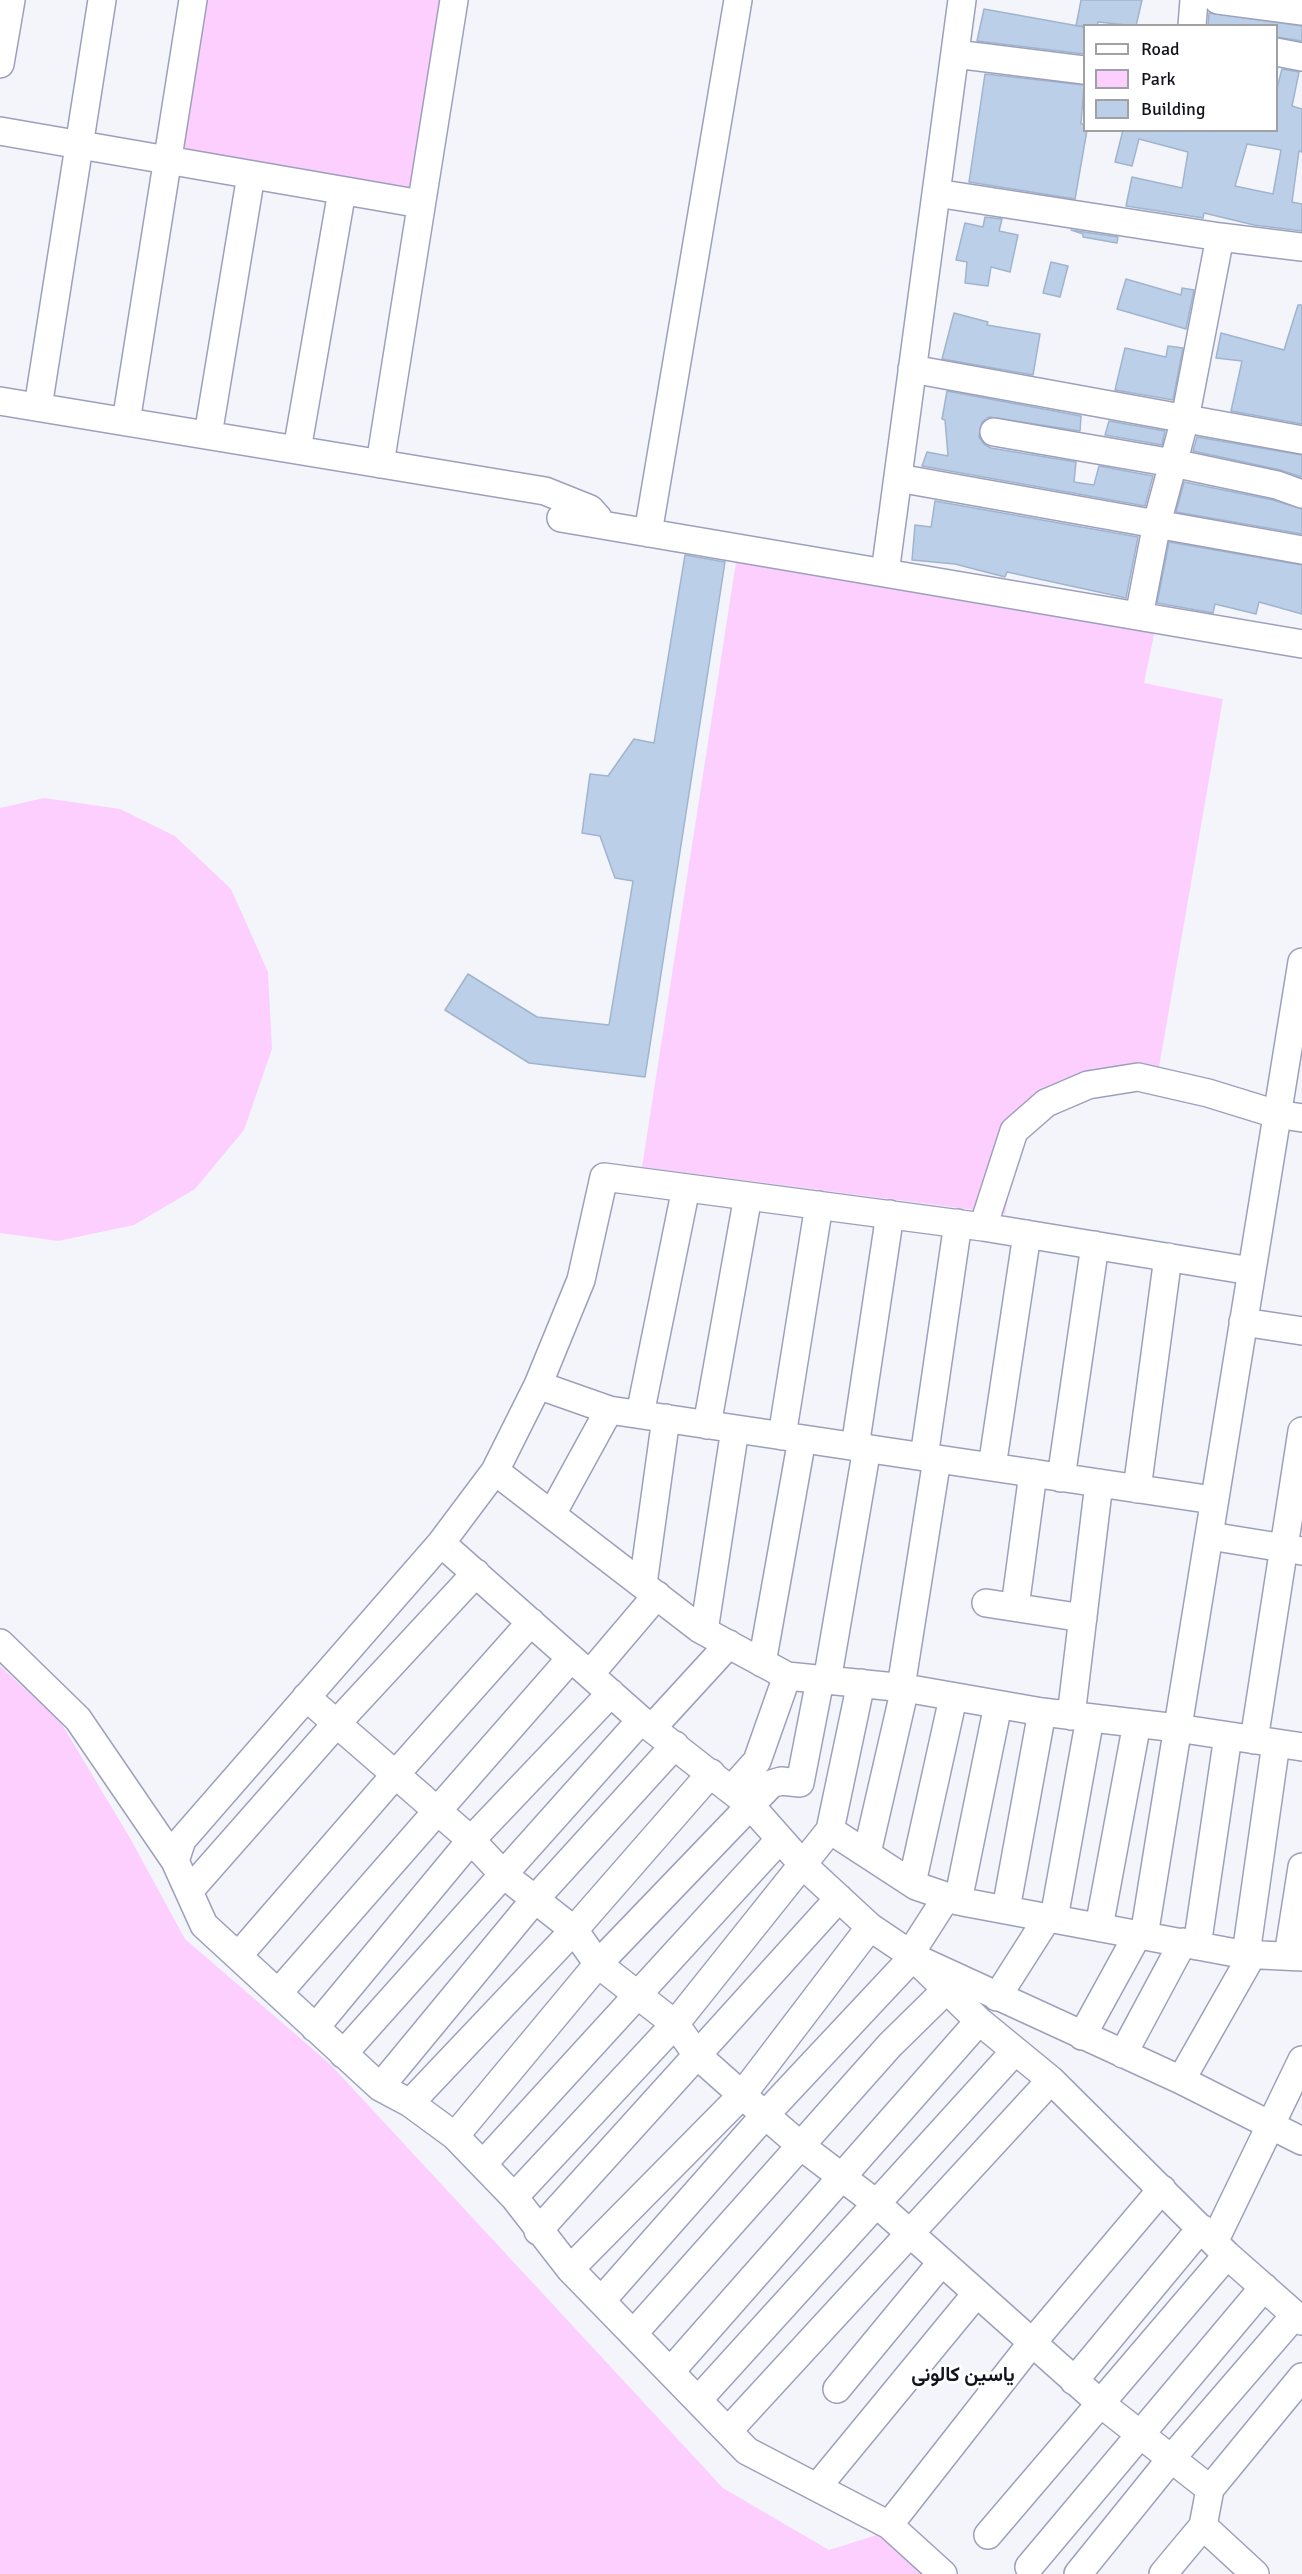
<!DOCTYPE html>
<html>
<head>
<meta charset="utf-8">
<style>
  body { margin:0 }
  #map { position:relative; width:1302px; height:2574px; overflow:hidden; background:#f4f5fb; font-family:Signika,sans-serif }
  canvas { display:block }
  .legend { position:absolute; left:1083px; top:24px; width:195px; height:108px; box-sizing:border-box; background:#fff; border:2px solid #a0a1a5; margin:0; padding:8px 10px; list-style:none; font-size:18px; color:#11131d }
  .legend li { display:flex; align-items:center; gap:12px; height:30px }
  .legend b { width:30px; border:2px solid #a0a1a5 }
</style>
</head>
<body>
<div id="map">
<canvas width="1302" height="2574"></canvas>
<ul class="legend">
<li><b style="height:8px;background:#fff"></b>Road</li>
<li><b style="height:16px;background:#fdcffe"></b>Park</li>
<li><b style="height:16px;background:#bbcfe9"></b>Building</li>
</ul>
</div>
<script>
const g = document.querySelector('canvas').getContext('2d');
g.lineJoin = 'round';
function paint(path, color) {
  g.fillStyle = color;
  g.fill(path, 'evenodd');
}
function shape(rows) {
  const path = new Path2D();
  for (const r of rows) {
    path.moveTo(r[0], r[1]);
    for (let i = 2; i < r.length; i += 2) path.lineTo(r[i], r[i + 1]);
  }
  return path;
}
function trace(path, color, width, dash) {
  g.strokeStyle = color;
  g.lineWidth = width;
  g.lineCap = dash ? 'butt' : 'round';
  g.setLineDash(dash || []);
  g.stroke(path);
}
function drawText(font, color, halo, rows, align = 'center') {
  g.font = font + ' Signika,Vazirmatn,sans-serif';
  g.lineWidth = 6;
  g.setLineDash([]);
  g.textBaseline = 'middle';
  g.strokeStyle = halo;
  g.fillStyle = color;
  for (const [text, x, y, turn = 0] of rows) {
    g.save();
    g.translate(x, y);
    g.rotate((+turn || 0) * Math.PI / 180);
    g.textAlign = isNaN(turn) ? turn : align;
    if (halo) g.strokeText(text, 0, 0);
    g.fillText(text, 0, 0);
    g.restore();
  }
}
paint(shape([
  [193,0,454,0,421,204,169,161],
  [736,562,1156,625,1144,683,1223,699,1158,1073,1091,1095,1018,1137,1005,1214,642,1167],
  [44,798,120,809,175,836,231,889,268,972,272,1049,244,1130,195,1189,134,1225,58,1241,0,1233,0,808],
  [0,1666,60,1721,130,1838,185,1939,330,2064,723,2488,829,2550,880,2534,926,2574,0,2574]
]), '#fdcffe');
const building = shape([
  [1081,0,1142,0,1136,26,1098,22,1097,26,1076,26,1081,0],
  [984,9,1084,27,1084,54,977,41,984,9],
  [1209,13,1302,26,1302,41,1276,37,1276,26,1208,26,1209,13],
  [1282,69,1299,72,1292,106,1302,109,1302,152,1299,151,1292,202,1302,204,1302,231,1254,225,1204,213,1203,218,1126,206,1132,177,1182,188,1188,152,1139,139,1132,166,1115,162,1123,130,1276,130,1276,92,1282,69],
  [1247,144,1281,150,1273,194,1235,186,1247,144],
  [985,74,1084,85,1081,124,1084,124,1084,130,1087,130,1075,199,969,182,985,74],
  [985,217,1002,219,999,231,1018,235,1010,272,991,267,988,286,965,283,967,262,956,260,965,223,983,227,985,217],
  [1071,230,1118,237,1117,243,1083,237,1083,234,1071,230],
  [1051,262,1068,266,1060,297,1043,293,1051,262],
  [1126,279,1181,295,1182,288,1194,290,1186,329,1117,309,1126,279],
  [1298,305,1302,305,1302,424,1231,411,1242,361,1216,358,1221,333,1284,350,1298,305],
  [954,313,988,322,987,325,1040,334,1033,375,942,359,954,313],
  [1168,346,1183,348,1173,400,1115,390,1125,348,1166,357,1168,346],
  [947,391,1081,416,1080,431,989,417,982,422,979,437,984,444,991,448,1076,462,1074,482,1094,485,1099,466,1153,476,1145,506,922,466,927,452,948,456,945,420,942,419,947,391],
  [1109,421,1165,431,1162,445,1105,435,1109,421],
  [1197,437,1302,455,1302,477,1280,470,1193,451,1197,437],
  [1184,482,1273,500,1302,509,1302,534,1176,512,1184,482],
  [935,501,1138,537,1126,598,1007,572,1005,577,955,564,912,560,915,525,931,527,935,501],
  [1169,542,1302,565,1302,614,1259,602,1256,614,1215,604,1213,613,1157,603,1169,542],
  [685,555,725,562,645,1077,529,1063,445,1010,468,974,537,1017,609,1025,633,881,615,878,600,836,582,833,590,774,608,776,634,739,654,743,685,555]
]);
paint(building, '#bbcfe9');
trace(building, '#a1b4ce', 1.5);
const minor = shape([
  [1218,0,1302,11],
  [1192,26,1194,0],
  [1276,52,1302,57],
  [955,54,1084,70],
  [0,64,11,0],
  [0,131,421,204],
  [936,193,1220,237,1302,247],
  [912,369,1302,440],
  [0,401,545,491,590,509,598,518],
  [38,407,102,0],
  [126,422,193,0],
  [994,432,1173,463,1277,485,1302,494],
  [208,435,251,175],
  [297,450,342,191],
  [380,464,454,0],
  [898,478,1302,550],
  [561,518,1302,644],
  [648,533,738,0],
  [885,573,962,0],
  [1139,616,1157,523,1185,419,1220,237],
  [983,1227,1014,1131,1046,1103,1088,1085,1138,1077,1208,1093,1276,1114,1302,1118],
  [1243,1322,1302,1331],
  [538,1385,609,1410,1213,1500],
  [640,1414,686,1188],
  [707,1425,748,1196],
  [782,1436,819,1205],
  [855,1447,890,1214],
  [924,1457,958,1223],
  [992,1467,1027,1234],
  [495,1471,700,1629,787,1676,905,1688,1042,1712,1177,1728,1302,1747],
  [1061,1478,1095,1245],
  [1137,1489,1168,1257],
  [552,1514,609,1410],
  [1210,1536,1302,1551],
  [441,1543,641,1720,750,1805,804,1866,870,1927,910,1954,979,2021,1051,2080,1227,2255,1302,2321],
  [643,1584,666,1418],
  [986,1603,1083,1618],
  [1015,1607,1033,1473],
  [704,1631,735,1429],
  [0,1643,78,1719,175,1861],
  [762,1663,802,1439],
  [590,1674,657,1595],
  [827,1681,867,1448],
  [901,1687,937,1459],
  [306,1697,471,1840,504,1875,574,1930,598,1964,675,2024,698,2056,742,2095,801,2146,877,2204,1100,2403,1210,2489,1203,2526,1163,2574],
  [1071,1716,1099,1483],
  [652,1728,729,1644],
  [1254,1740,1302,1431],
  [731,1790,757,1761,787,1676],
  [830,1830,861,1683],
  [867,1853,905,1688],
  [912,1883,953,1698],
  [189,1891,336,1724,476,1573],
  [958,1901,998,1705],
  [1006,1909,1042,1712],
  [1054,1918,1090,1718],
  [1099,1927,1137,1723],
  [1144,1936,1302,962],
  [1197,1946,1228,1736],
  [910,1954,946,1898],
  [1246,1954,1276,1743],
  [238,1956,394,1776,531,1622],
  [1288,1956,1302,1867],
  [278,1993,571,1658],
  [997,1997,1048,1917],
  [315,2028,471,1840,611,1693],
  [1082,2036,1138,1934],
  [343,2054,641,1720],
  [1123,2054,1183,1942],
  [1181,2080,1252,1955],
  [380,2087,536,1898,675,1745],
  [410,2103,574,1930,711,1773],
  [455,2136,598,1964,771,1784,781,1781,800,1783,820,1680],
  [483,2164,780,1839],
  [514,2197,675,2024,830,1830,916,1886,963,1902,1241,1954,1302,1957],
  [538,2231,839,1898],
  [1214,2242,1302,2060],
  [570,2269,742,2095,870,1927],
  [601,2301,765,2115,913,1957,1181,2080,1302,2141],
  [633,2334,890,2045,946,1990],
  [670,2372,979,2021],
  [1074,2381,1201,2228],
  [837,2389,941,2263],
  [698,2400,1015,2051],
  [728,2431,1051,2080],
  [818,2486,976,2294],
  [1210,2489,1302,2377],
  [889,2525,1031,2344,1162,2189],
  [1203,2526,1255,2574],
  [988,2535,1227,2255],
  [1029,2567,1264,2287],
  [943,2574,889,2525,747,2451,570,2269,514,2197,455,2136,410,2103,380,2087,204,1925,175,1861,182,1840,441,1543,495,1471,538,1385,581,1280,604,1177,983,1227,1251,1271],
  [1078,2574,1170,2460,1295,2315]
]);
trace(minor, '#9ca0bd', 30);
trace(minor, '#fff', 27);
drawText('bold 20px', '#11131d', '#fff', [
  ["یاسین کالونی",963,2376]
]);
</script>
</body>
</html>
